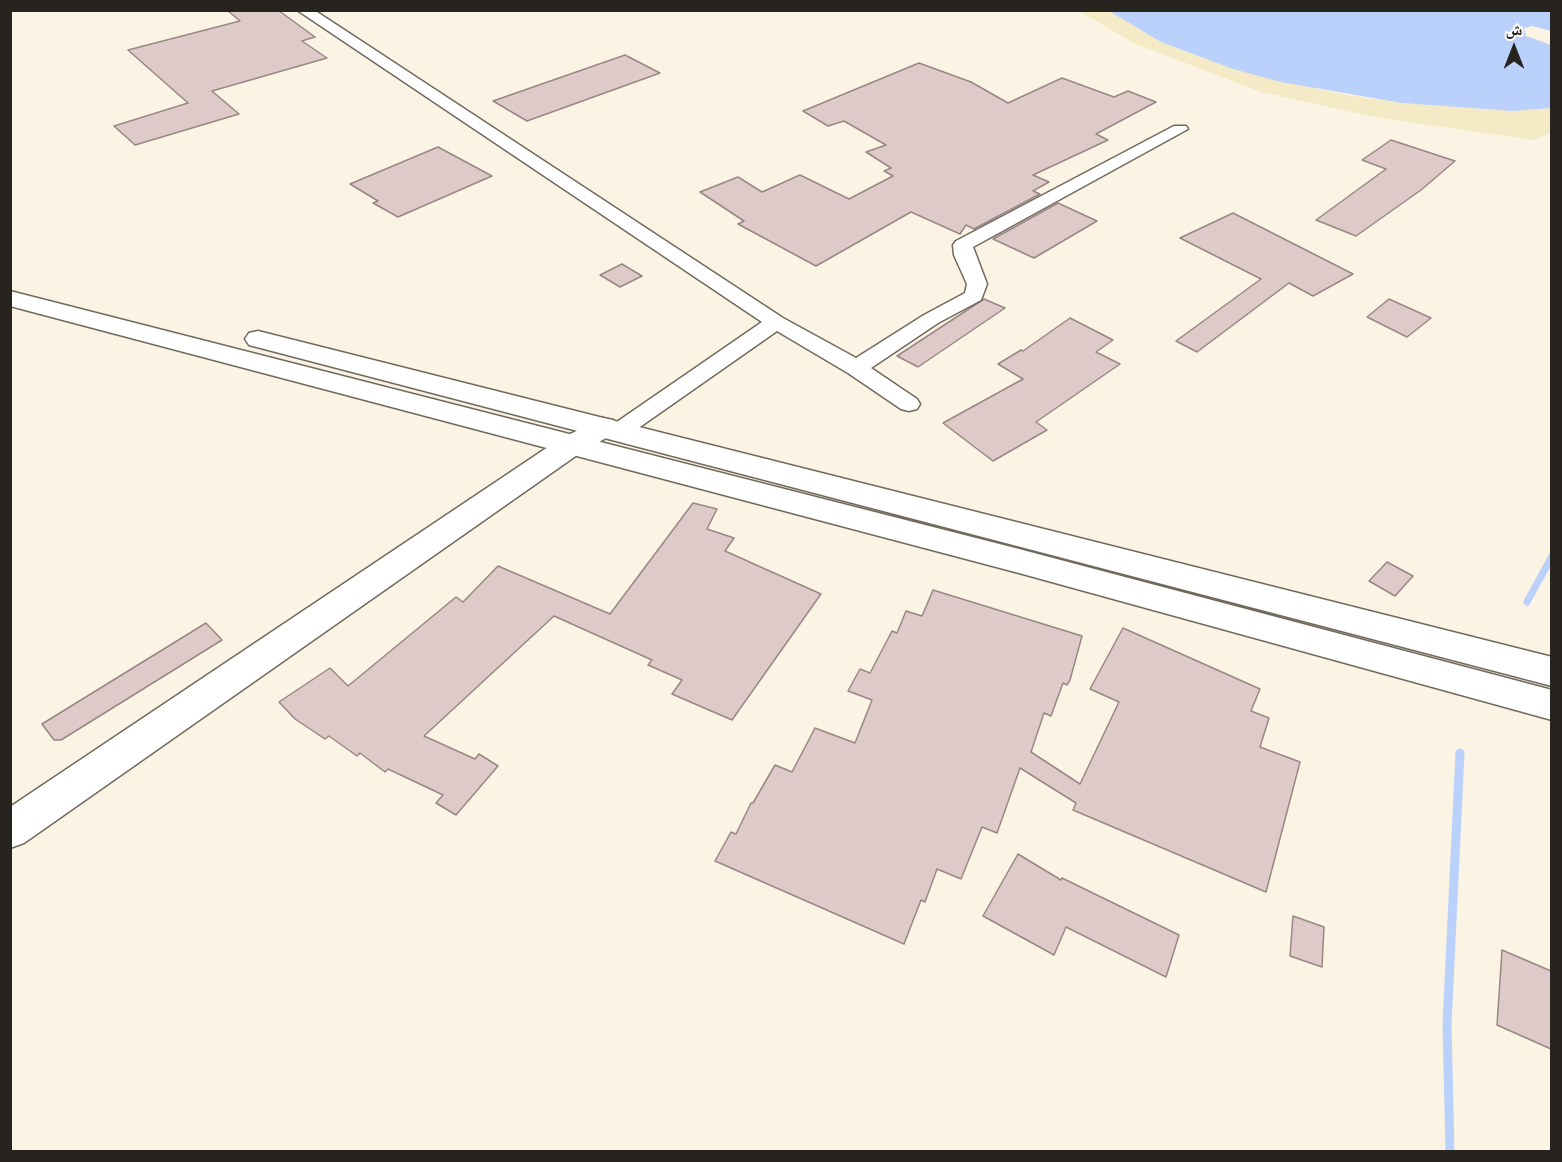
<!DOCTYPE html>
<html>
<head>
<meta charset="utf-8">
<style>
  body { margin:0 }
  #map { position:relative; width:1562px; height:1162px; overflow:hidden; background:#fbf3e3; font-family:"Work Sans","Noto Naskh Arabic",sans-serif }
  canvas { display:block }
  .frame { position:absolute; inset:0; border:12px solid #27241f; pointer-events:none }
  .north { position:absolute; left:1484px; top:18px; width:60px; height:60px; -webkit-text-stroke:4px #fff; paint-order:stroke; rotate:0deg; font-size:16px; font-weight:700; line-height:24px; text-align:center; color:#27241f }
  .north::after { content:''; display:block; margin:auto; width:21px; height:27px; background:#27241f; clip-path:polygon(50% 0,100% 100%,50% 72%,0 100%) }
</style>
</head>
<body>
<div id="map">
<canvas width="1562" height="1162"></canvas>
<div class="frame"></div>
<div class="north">ش</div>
</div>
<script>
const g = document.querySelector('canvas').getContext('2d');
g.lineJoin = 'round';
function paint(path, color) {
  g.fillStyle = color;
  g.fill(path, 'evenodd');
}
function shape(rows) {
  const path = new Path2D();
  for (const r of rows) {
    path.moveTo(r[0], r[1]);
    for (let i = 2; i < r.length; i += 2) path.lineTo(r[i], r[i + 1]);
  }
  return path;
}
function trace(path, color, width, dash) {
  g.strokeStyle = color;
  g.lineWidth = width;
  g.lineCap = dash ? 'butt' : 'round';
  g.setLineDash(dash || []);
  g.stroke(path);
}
paint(shape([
  [1079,11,1109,11,1161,42,1233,69,1346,95,1402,103,1513,111,1551,108,1551,132,1534,140,1380,118,1261,92,1134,43]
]), '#f4eac5');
paint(shape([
  [1109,11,1551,11,1551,31,1532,26,1524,28,1526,36,1551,45,1551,108,1513,111,1402,103,1281,82,1233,69,1161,42]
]), '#bad1fc');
trace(shape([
  [1527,602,1552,556]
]), '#bad1fc', 7);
trace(shape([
  [1450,1152,1447,1024,1460,753]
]), '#bad1fc', 9);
const building = shape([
  [227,10,278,10,315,37,302,41,327,58,212,91,239,114,135,145,114,126,188,103,128,50,240,21,227,10],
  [625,55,660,73,527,121,493,101,625,55],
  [919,63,971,82,1008,103,1062,78,1114,97,1128,91,1156,102,1096,134,1108,140,1033,175,1049,182,1033,191,1040,194,974,229,966,225,960,234,911,212,816,266,738,224,744,221,700,192,738,177,762,192,800,175,849,199,893,176,884,171,891,168,866,152,886,145,844,121,828,126,803,111,919,63],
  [1391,140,1455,161,1421,190,1356,236,1316,220,1386,169,1362,160,1391,140],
  [438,147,492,176,398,217,373,203,378,201,350,184,438,147],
  [1058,203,1097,221,1034,258,993,239,1058,203],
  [1233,213,1353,274,1313,296,1289,283,1197,352,1176,341,1261,279,1180,238,1233,213],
  [622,264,642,276,620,287,600,275,622,264],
  [984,299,1005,308,918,367,897,356,984,299],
  [1389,299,1431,318,1407,337,1367,317,1389,299],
  [1070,318,1113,340,1096,352,1120,364,1036,422,1047,430,993,461,943,423,1023,379,998,364,1021,350,1023,351,1070,318],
  [693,503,717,509,707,529,734,538,725,551,821,594,732,720,672,694,682,680,648,665,652,660,554,616,424,736,475,759,479,754,498,766,456,815,436,803,443,795,388,769,385,772,360,753,357,756,329,736,325,739,295,719,279,702,330,668,348,686,456,597,463,602,498,566,610,614,693,503],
  [1387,562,1413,576,1395,596,1369,581,1387,562],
  [933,590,1082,636,1070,680,1067,685,1063,683,1051,716,1044,713,1031,752,1080,784,1119,702,1090,689,1123,628,1260,689,1251,711,1269,718,1260,747,1300,762,1266,892,1073,810,1076,803,1020,768,997,833,982,827,961,879,937,869,925,902,921,900,904,944,715,861,731,832,736,834,751,803,753,803,775,765,792,772,815,728,855,743,872,700,848,691,860,669,870,673,892,631,897,633,906,611,922,616,933,590],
  [206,623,222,640,61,740,54,740,42,724,206,623],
  [1018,854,1061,880,1062,878,1179,935,1166,977,1066,927,1054,955,983,916,1018,854],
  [1293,916,1324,927,1322,967,1290,956,1293,916],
  [1502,950,1551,971,1551,1049,1497,1025,1502,950]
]);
paint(building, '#decac8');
trace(building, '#998785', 1.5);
const street = shape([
  [297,10,314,10,783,318,856,358,924,315,965,293,967,284,954,255,953,245,956,241,1174,126,1186,126,1188,129,973,247,987,284,981,300,938,323,871,368,917,399,920,404,917,409,909,411,901,409,848,373,777,331,627,436,619,439,611,436,607,431,611,426,762,322,297,10]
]);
const secondary = shape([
  [603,418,613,420,617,427,613,434,580,453,24,843,10,848,10,807,560,439,603,418]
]);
const highway = shape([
  [10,291,1019,549,1552,690,1552,720,1019,573,10,306,10,291],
  [258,331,1552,657,1552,686,249,345,245,339,249,333,258,331]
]);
trace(street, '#716a5c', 3);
trace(secondary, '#716a5c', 3);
trace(highway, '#716a5c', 3);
paint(street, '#fff');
paint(secondary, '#fff');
paint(highway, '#fff');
</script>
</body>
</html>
